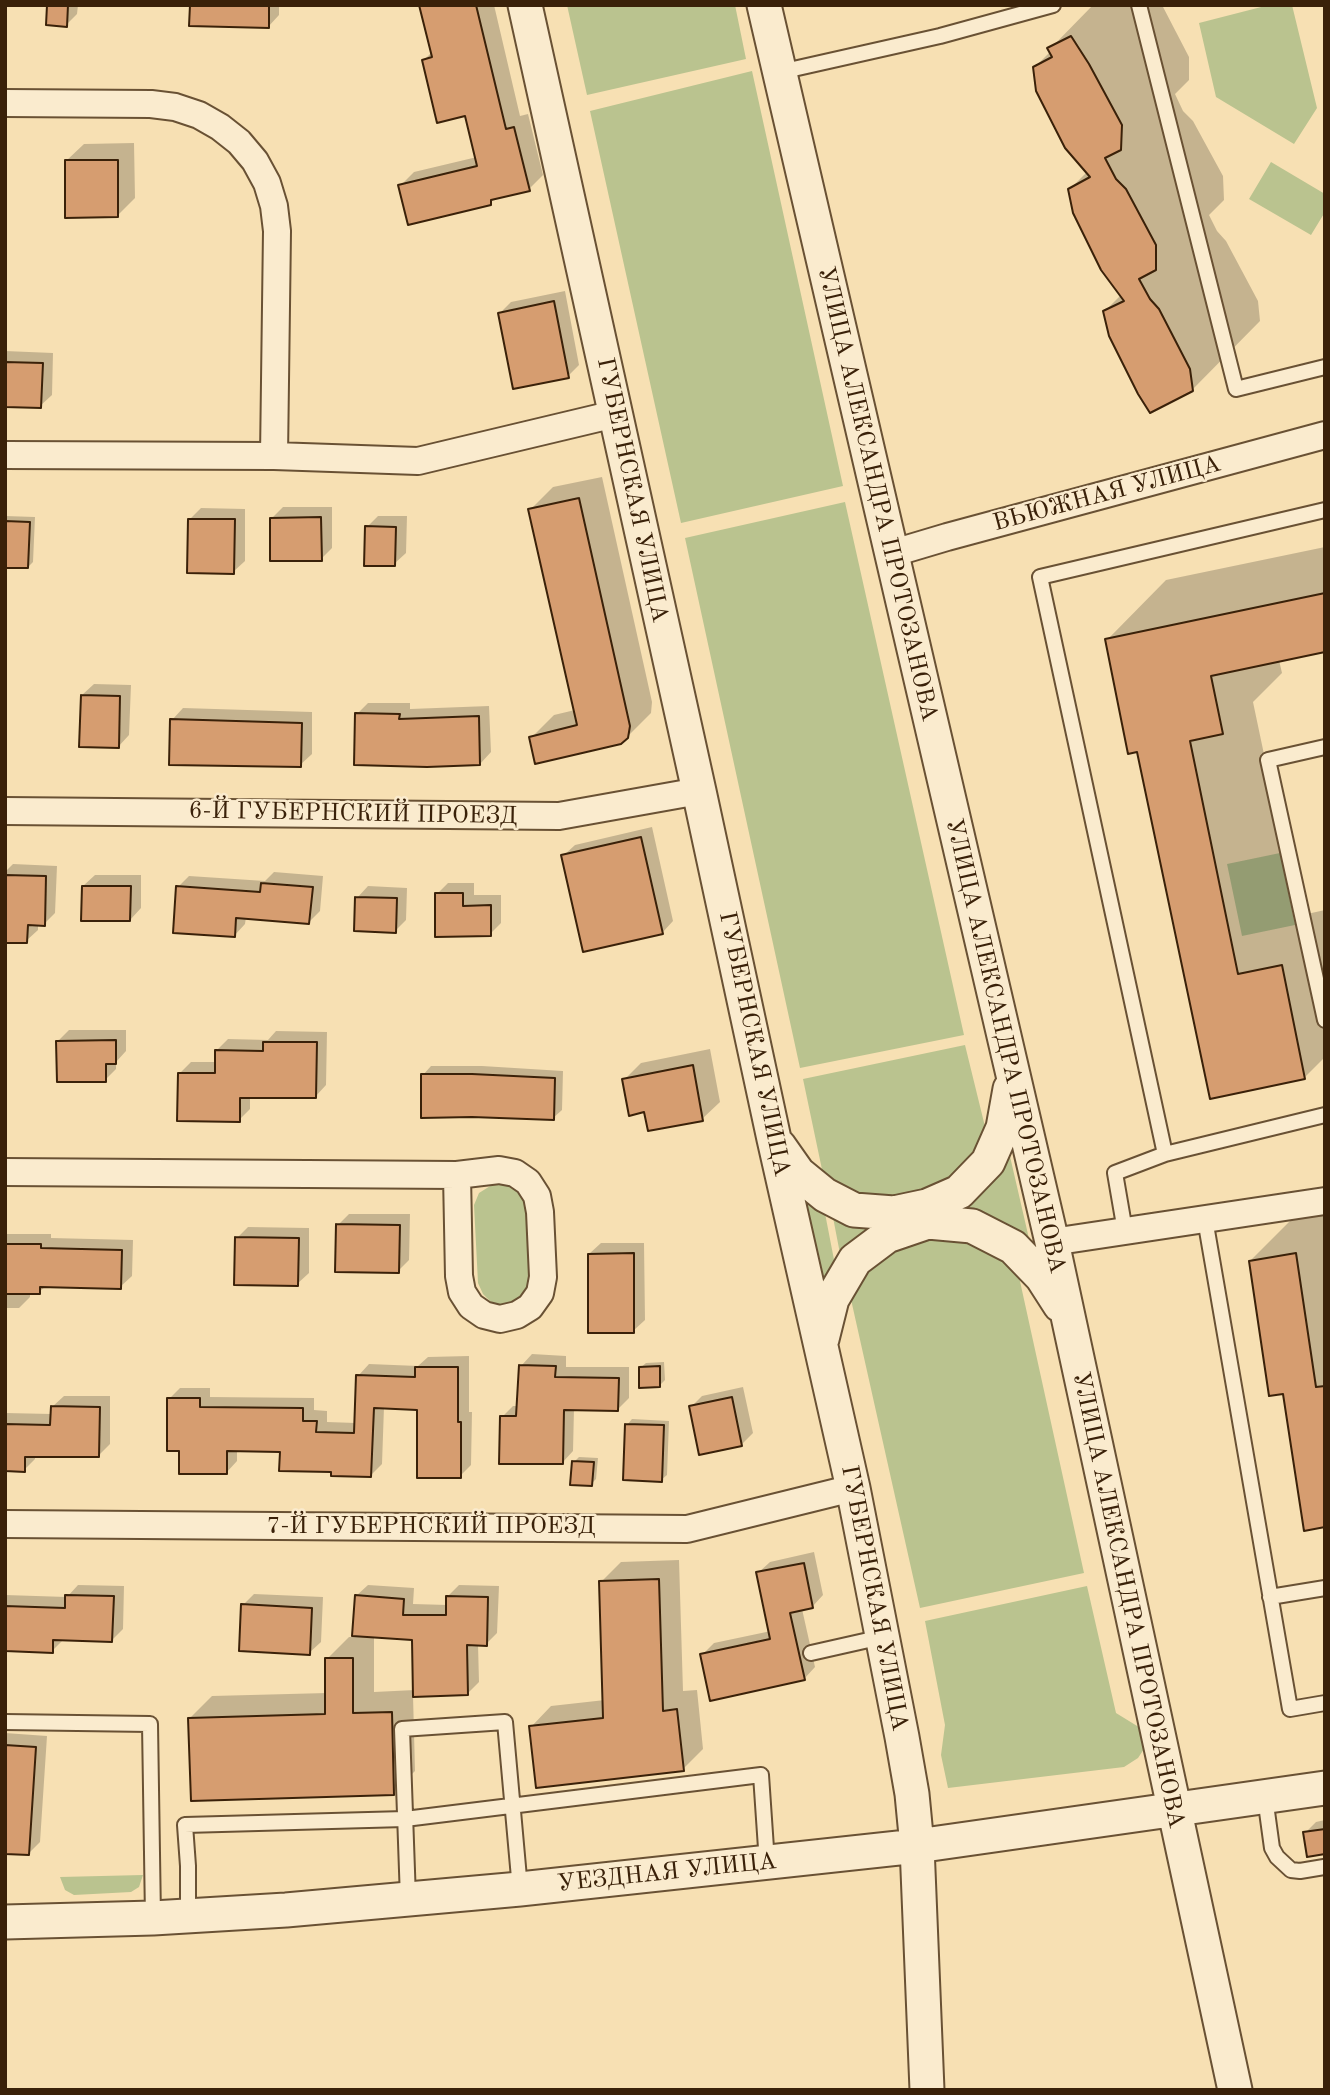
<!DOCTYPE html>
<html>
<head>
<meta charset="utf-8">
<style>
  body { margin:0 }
  #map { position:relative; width:1330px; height:2095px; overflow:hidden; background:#f7e0b3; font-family:"Old Standard TT",serif }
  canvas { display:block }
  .frame { position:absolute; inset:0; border:7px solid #3a2109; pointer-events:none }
</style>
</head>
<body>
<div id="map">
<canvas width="1330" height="2095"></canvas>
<div class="frame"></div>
</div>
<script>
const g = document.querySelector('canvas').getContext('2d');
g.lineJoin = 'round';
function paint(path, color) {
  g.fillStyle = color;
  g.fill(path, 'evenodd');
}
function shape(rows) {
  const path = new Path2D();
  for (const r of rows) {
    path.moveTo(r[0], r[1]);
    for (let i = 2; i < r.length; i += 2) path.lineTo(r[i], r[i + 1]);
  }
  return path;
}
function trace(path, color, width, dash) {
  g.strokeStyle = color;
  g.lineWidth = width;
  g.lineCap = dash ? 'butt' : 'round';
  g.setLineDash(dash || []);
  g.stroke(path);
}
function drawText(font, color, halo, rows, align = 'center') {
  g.font = font + ' "Old Standard TT",serif';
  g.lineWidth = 5;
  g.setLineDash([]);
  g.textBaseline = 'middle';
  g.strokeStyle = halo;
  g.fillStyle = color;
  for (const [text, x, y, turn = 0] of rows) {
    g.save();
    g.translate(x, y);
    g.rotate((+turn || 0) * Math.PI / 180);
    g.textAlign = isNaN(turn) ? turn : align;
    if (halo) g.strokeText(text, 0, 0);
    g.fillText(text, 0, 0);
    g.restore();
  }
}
paint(shape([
  [567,5,735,5,746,59,587,95],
  [1269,5,1292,5,1317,108,1294,144,1216,97,1199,23],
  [752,71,843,486,681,523,590,111],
  [1271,162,1325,194,1325,212,1311,235,1249,199],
  [845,502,964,1035,800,1068,685,538],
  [1280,853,1295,925,1242,936,1227,864],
  [965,1045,989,1143,936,1193,863,1200,824,1179,803,1079],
  [1009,1152,1030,1243,947,1211],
  [495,1183,505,1183,521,1191,527,1202,532,1277,523,1300,500,1306,490,1301,483,1294,478,1283,474,1205,479,1193],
  [804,1192,823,1203,836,1270,825,1290],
  [831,1207,894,1221,842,1264],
  [968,1235,1016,1263,1084,1573,920,1608,850,1295,858,1276,904,1241],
  [1087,1586,1116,1713,1142,1729,1144,1749,1138,1758,1124,1767,948,1788,941,1755,945,1725,925,1621],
  [143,1875,139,1887,131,1892,74,1895,65,1890,60,1877]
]), '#bac38f');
paint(shape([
  [49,5,78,5,77,14,66,25],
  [191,5,279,5,279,15,268,27],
  [421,5,494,5,520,116,528,114,543,175,529,189,496,197,490,203,400,186,414,172,477,157,467,114,424,60,432,52],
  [1093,5,1162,5,1189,57,1189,80,1175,94,1183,111,1193,121,1223,176,1224,200,1209,215,1217,231,1226,241,1258,301,1260,321,1192,390,1104,312,1121,295,1070,189,1087,172,1034,68,1051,51,1050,49],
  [134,143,135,198,118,215,66,161,84,144],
  [565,291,579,365,568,376,500,313,511,302],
  [5,351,53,353,52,395,40,406,5,405],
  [602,477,652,702,651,713,627,737,531,738,554,715,575,710,530,510,553,487],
  [283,507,332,507,332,548,321,559,271,519],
  [201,508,245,509,245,561,233,572,190,519],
  [5,516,35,517,33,562,28,567,5,566],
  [378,516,407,516,406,553,394,564,367,527],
  [1325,547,1325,650,1279,660,1282,673,1253,702,1298,916,1325,910,1325,1057,1304,1078,1211,1097,1139,750,1107,640,1166,580],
  [94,684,131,685,129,735,118,747,82,695],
  [368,703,410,703,410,709,489,706,491,752,480,764,357,714],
  [183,708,312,712,312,754,300,765,172,720],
  [652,827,673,921,662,933,563,856,575,845],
  [13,864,57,866,55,913,44,924,38,924,38,930,26,941,5,941,5,872],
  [274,872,323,876,320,911,309,922,246,917,245,924,234,936,178,887,189,876,265,881],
  [95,875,141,875,141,908,130,920,83,886],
  [448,883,474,883,474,895,501,895,501,923,490,934,437,894],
  [368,886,407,888,406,920,395,931,357,898],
  [69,1030,126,1030,126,1051,116,1062,116,1069,105,1080,58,1041],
  [276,1031,327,1032,326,1085,315,1097,250,1096,250,1109,239,1120,180,1073,191,1062,216,1062,216,1051,228,1039,268,1040],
  [710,1049,720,1102,702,1119,645,1110,624,1080,641,1063],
  [431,1066,482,1066,563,1071,562,1110,553,1118,472,1115,423,1075],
  [1325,1192,1325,1526,1285,1392,1250,1261,1318,1193],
  [349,1214,410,1214,409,1260,398,1271,338,1225],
  [248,1227,309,1228,309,1273,297,1284,237,1238],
  [5,1234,51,1234,51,1238,133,1240,132,1276,120,1287,46,1286,39,1292,30,1292,30,1297,19,1308,5,1308],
  [601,1243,644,1243,645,1320,633,1331,589,1254],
  [532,1354,566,1356,566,1367,629,1367,629,1398,618,1409,574,1409,573,1451,562,1463,502,1417,513,1406,519,1406,521,1366],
  [469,1356,469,1412,472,1412,471,1465,460,1476,419,1408,384,1407,382,1464,371,1475,333,1471,281,1451,237,1449,237,1461,226,1473,181,1450,169,1399,180,1388,210,1388,210,1397,314,1398,314,1410,327,1411,327,1422,356,1423,358,1376,369,1364,418,1366,428,1357],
  [664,1362,665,1380,660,1385,640,1368,646,1363],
  [743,1387,753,1433,742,1444,691,1407,702,1396],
  [64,1396,110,1396,110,1444,98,1456,35,1455,35,1459,24,1470,5,1469,5,1413,52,1414,52,1407],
  [632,1419,669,1421,667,1475,661,1480,627,1425],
  [579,1457,598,1458,596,1479,591,1484,574,1462],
  [814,1552,823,1595,812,1607,802,1609,815,1667,804,1679,702,1655,714,1643,771,1631,758,1573,770,1562],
  [679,1560,683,1691,697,1690,703,1749,683,1769,531,1727,551,1706,605,1700,601,1582,621,1562],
  [78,1585,124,1586,123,1629,112,1640,63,1640,52,1651,5,1649,5,1595,67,1597],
  [368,1585,414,1588,413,1604,448,1605,448,1596,459,1585,499,1586,497,1633,486,1644,478,1644,479,1682,468,1693,413,1695,415,1771,393,1793,190,1718,212,1696,327,1693,327,1659,349,1637,353,1637,356,1596],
  [374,1635,414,1638,415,1690,374,1692],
  [254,1594,323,1597,321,1642,309,1653,243,1605],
  [5,1733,47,1736,40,1842,29,1853,5,1852],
  [1325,1820,1325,1853,1305,1833,1316,1822]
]), '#0003');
const building = shape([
  [47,5,68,5,67,27,46,25,47,5],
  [190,5,269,5,269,28,189,26,190,5],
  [419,5,476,5,506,129,514,127,530,191,491,200,491,205,408,225,398,185,477,166,465,116,437,123,422,60,432,57,419,5],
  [1071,36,1089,64,1122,125,1121,150,1105,158,1116,179,1126,189,1156,245,1156,270,1139,279,1150,299,1159,309,1190,369,1193,391,1150,413,1138,394,1109,336,1103,311,1124,301,1101,270,1073,213,1068,189,1090,177,1065,148,1036,91,1033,67,1052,57,1047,48,1071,36],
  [65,160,118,160,118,217,65,218,65,160],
  [554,301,569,378,513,389,498,313,554,301],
  [5,362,43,363,41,408,5,407,5,362],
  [579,498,630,726,628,738,621,744,535,764,529,737,577,725,528,509,579,498],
  [321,517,322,561,270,561,270,518,321,517],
  [188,519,235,519,234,574,187,573,188,519],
  [5,521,30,522,28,568,5,568,5,521],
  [365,526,396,527,395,566,364,566,365,526],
  [1325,593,1325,652,1211,676,1223,734,1190,741,1238,974,1282,965,1305,1079,1210,1099,1137,752,1128,754,1105,639,1325,593],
  [81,695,120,696,119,748,79,747,81,695],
  [355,713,400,714,399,719,479,716,480,765,427,767,354,765,355,713],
  [170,719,302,723,301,767,169,765,170,719],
  [641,837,663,934,583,952,561,855,641,837],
  [5,875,46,876,45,926,28,925,27,943,5,943,5,875],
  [261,883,313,887,309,924,236,918,235,937,173,933,176,886,260,892,261,883],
  [82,886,131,886,130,921,81,921,82,886],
  [435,893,463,893,463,906,491,905,491,936,435,937,435,893],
  [355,897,397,898,396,933,354,931,355,897],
  [116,1040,116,1064,106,1064,106,1082,57,1082,56,1041,116,1040],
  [263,1042,317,1042,316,1098,240,1098,240,1122,177,1121,178,1073,215,1073,215,1050,263,1051,263,1042],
  [693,1065,703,1121,648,1131,644,1112,629,1116,622,1079,693,1065],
  [421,1074,472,1074,555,1078,554,1120,472,1117,421,1118,421,1074],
  [336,1224,400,1225,399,1273,335,1272,336,1224],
  [235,1237,299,1238,298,1286,234,1285,235,1237],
  [5,1244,41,1244,41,1248,122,1250,121,1289,40,1287,40,1294,5,1294,5,1244],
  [634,1253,634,1333,588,1333,588,1254,634,1253],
  [1296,1253,1316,1387,1325,1386,1325,1527,1304,1531,1283,1394,1269,1396,1249,1261,1296,1253],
  [519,1365,556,1366,555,1377,619,1378,618,1411,564,1410,563,1464,499,1464,500,1416,516,1416,519,1365],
  [660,1366,660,1387,639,1388,639,1367,660,1366],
  [415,1367,458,1367,458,1422,461,1422,461,1478,417,1478,417,1410,374,1408,371,1477,331,1476,331,1472,279,1471,280,1452,227,1451,227,1474,179,1474,179,1451,167,1451,167,1398,200,1398,200,1407,303,1408,303,1421,317,1421,316,1432,354,1433,356,1375,415,1377,415,1367],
  [732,1397,742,1446,699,1455,689,1406,732,1397],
  [51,1406,100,1407,99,1457,25,1457,25,1472,5,1471,5,1424,50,1425,51,1406],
  [625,1424,664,1425,662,1482,623,1480,625,1424],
  [572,1461,594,1462,592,1486,570,1485,572,1461],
  [804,1563,813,1608,790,1613,805,1680,710,1701,700,1654,770,1639,756,1572,804,1563],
  [659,1579,663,1711,677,1709,684,1771,536,1788,529,1726,603,1718,599,1581,659,1579],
  [65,1595,114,1596,112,1642,53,1640,53,1653,5,1651,5,1606,65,1608,65,1595],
  [355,1595,404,1599,403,1615,446,1615,446,1596,488,1597,487,1646,467,1645,468,1695,413,1697,412,1640,352,1636,355,1595],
  [241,1604,312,1608,310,1655,239,1651,241,1604],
  [325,1658,353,1658,353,1713,392,1712,394,1795,191,1801,188,1718,325,1714,325,1658],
  [5,1745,36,1747,29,1855,5,1854,5,1745],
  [1325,1829,1325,1854,1307,1857,1303,1832,1325,1829]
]);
paint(building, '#d69d70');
trace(building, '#3a2109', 2);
const service = shape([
  [1139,5,1236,389,1325,367],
  [780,72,940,36,1053,5],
  [1325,747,1268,760,1325,1020],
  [1165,1154,1040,577,1325,510],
  [1205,1219,1290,1709,1325,1703],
  [1125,1231,1115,1173,1165,1154,1325,1115],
  [1270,1597,1325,1588],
  [811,1653,882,1637],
  [5,1722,150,1724,153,1918],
  [1265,1797,1272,1848,1277,1857,1291,1870,1300,1871,1324,1867],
  [408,1899,402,1729,505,1722,520,1889],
  [188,1916,188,1866,185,1825,405,1819,761,1775,767,1863]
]);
const minor = shape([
  [5,103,151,104,175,107,199,115,220,127,239,142,255,161,267,183,274,206,277,231,274,456],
  [5,455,274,456,418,461,615,414],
  [890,554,947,537,1325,435],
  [5,811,559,816,699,791],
  [5,1172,457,1175,499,1170,515,1173,528,1182,537,1196,540,1212,543,1277,540,1293,530,1307,517,1315,500,1319,484,1315,471,1306,462,1292,459,1276,457,1175],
  [1052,1242,1325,1201],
  [5,1524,687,1529,853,1488]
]);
const tertiary = shape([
  [525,5,699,791,774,1139,853,1488,902,1737,912,1794,917,1846,927,2090],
  [764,5,1052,1242,1235,2090],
  [779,1146,798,1173,825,1195,854,1210,894,1213,927,1206,959,1192,988,1162,1003,1128,1010,1089],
  [822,1339,832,1299,855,1260,887,1236,928,1222,972,1226,1013,1247,1042,1277,1060,1305],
  [5,1922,153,1918,286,1910,520,1889,917,1846,1325,1788]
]);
trace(service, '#695134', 18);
trace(minor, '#695134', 30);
trace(tertiary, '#695134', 37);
trace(service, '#faebce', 14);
trace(minor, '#faebce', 26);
trace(tertiary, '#faebce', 33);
drawText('24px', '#3a2109', '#faebce', [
  ["ГУБЕРНСКАЯ УЛИЦА",632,490,78],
  ["УЛИЦА АЛЕКСАНДРА ПРОТОЗАНОВА",877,494,77],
  ["ВЬЮЖНАЯ УЛИЦА",1107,494,-15],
  ["6-Й ГУБЕРНСКИЙ ПРОЕЗД",353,814,1],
  ["ГУБЕРНСКАЯ УЛИЦА",754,1044,78],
  ["УЛИЦА АЛЕКСАНДРА ПРОТОЗАНОВА",1005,1046,77],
  ["7-Й ГУБЕРНСКИЙ ПРОЕЗД",431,1527],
  ["ГУБЕРНСКАЯ УЛИЦА",874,1598,79],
  ["УЛИЦА АЛЕКСАНДРА ПРОТОЗАНОВА",1128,1600,78],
  ["УЕЗДНАЯ УЛИЦА",667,1873,-6]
]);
</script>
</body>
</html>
